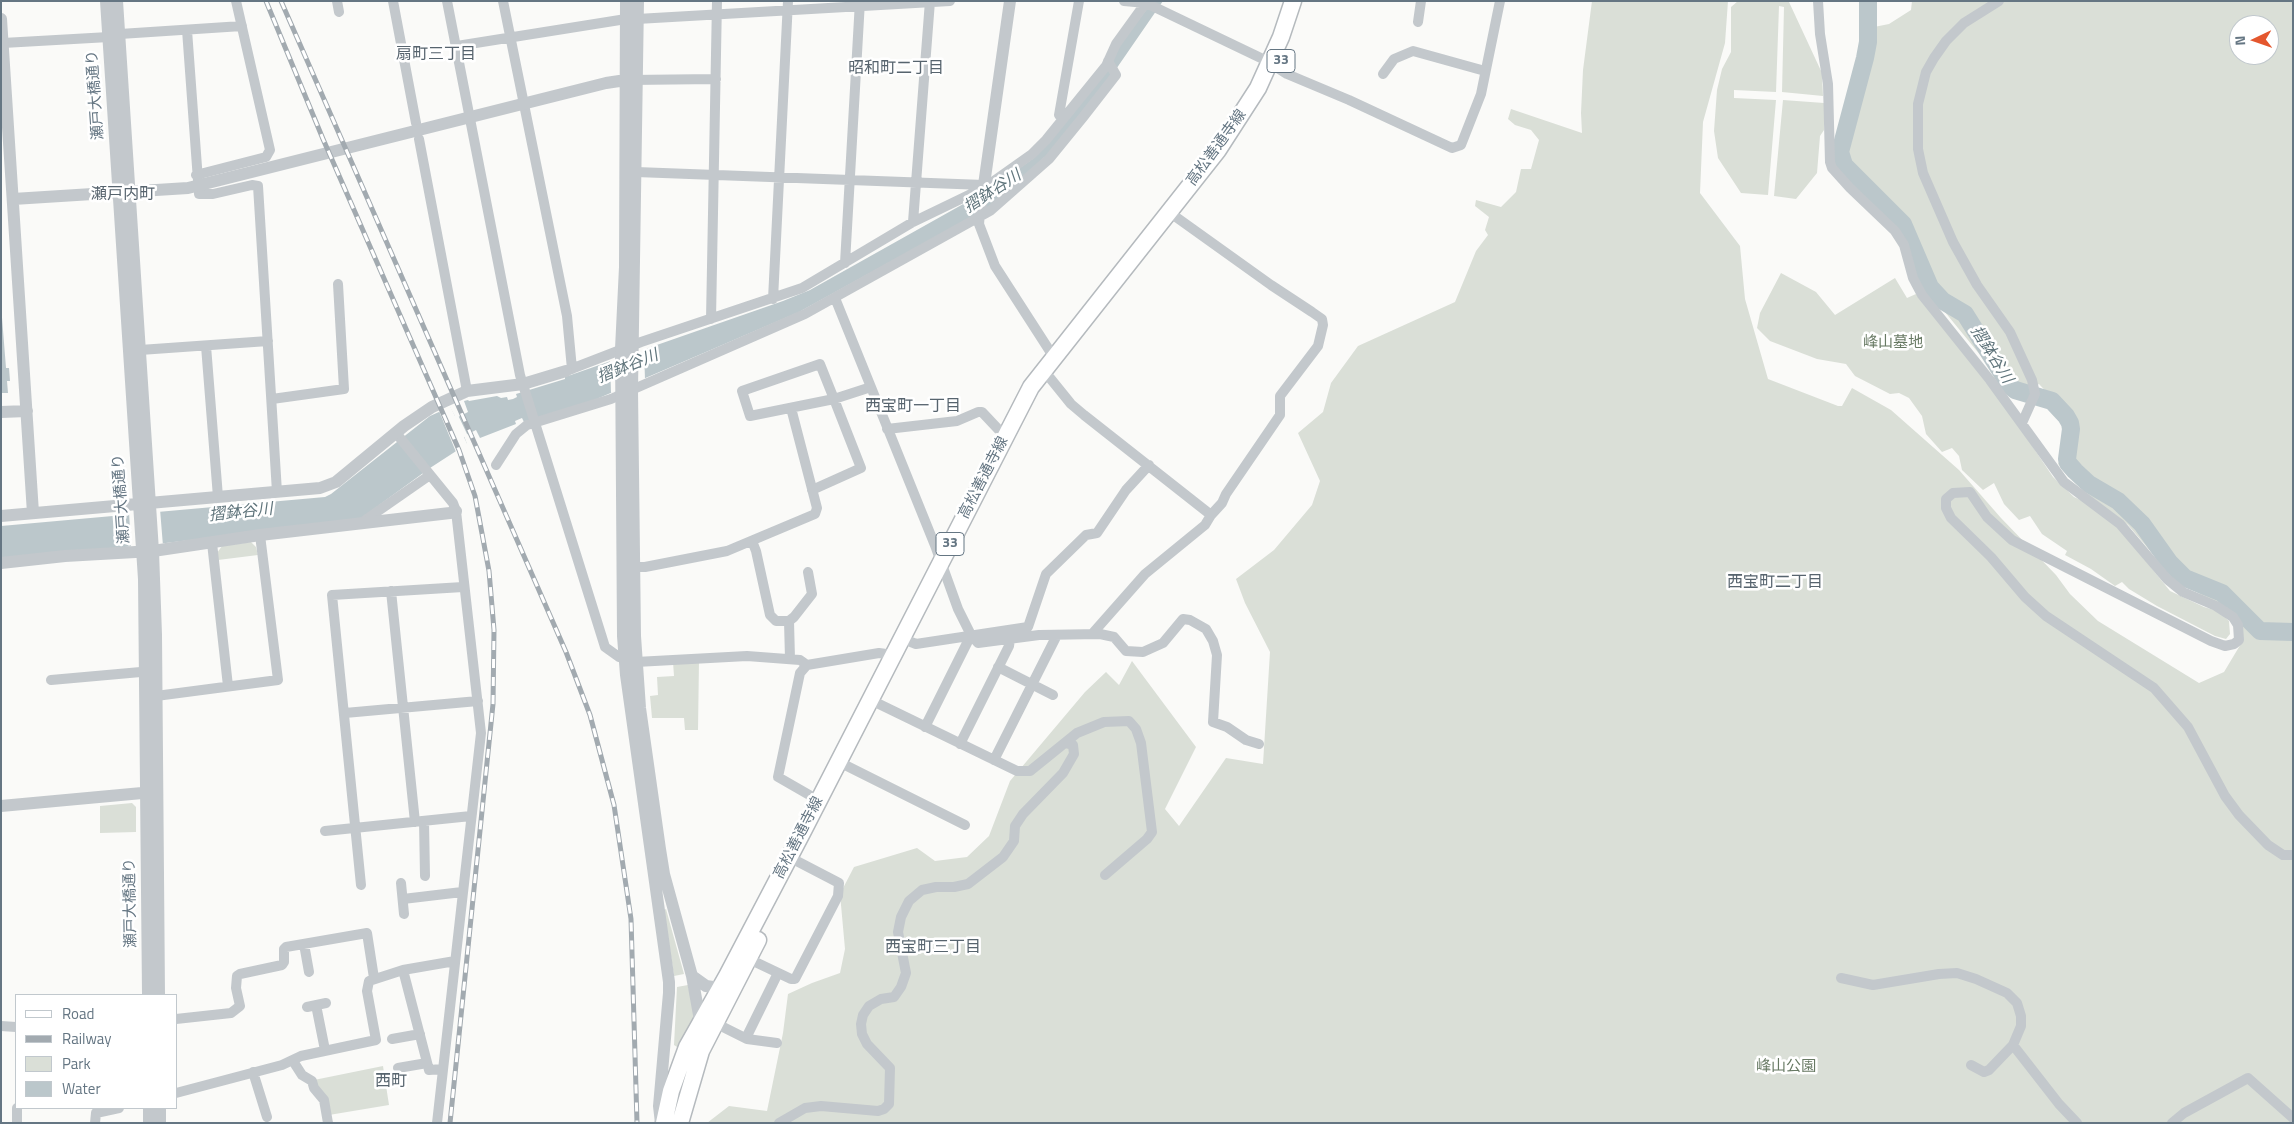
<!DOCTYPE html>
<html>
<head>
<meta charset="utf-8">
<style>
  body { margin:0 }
  #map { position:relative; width:2294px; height:1124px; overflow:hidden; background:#fafaf8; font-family:"Titillium Web",sans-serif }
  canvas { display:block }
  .frame { position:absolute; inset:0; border:2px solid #657683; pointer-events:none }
  .legend { position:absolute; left:15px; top:994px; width:162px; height:115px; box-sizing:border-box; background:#fff; border:1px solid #c1c8cd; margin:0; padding:6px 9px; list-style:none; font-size:15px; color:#657683 }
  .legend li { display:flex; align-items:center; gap:10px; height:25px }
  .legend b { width:25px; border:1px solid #c1c8cd }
  .north { position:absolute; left:2229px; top:15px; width:50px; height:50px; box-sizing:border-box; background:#fff; border:1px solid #c1c8cd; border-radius:50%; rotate:267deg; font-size:14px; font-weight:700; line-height:20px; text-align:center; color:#657683 }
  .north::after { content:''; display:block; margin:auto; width:18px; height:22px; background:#e4572e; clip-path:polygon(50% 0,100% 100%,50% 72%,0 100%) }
</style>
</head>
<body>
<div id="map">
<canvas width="2294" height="1124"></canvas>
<div class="frame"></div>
<ul class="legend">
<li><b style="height:6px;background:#fff"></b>Road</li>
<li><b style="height:6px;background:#a2aab0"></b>Railway</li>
<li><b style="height:14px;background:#dadfd7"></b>Park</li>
<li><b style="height:14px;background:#bbc7cb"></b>Water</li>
</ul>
<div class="north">N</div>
</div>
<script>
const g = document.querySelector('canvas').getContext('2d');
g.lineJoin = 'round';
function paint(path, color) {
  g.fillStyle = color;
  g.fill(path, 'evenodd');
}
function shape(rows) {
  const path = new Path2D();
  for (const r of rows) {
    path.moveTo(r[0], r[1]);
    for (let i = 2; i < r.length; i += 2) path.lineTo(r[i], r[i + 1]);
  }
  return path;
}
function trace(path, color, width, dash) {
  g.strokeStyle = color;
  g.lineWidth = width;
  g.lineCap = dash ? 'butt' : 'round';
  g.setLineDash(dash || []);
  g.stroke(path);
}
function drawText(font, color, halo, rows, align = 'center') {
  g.font = font + ' "Titillium Web","Noto Sans JP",sans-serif';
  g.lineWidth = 5;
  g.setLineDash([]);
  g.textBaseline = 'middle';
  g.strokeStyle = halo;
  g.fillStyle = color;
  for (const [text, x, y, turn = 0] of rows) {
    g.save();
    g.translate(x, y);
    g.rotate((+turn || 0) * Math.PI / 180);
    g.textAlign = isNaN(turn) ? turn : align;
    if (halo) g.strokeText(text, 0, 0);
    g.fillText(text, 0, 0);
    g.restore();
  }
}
paint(shape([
  [1592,1,1728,1,1725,43,1703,122,1700,193,1740,246,1745,299,1768,379,1838,406,1842,406,1852,388,1891,410,1959,470,2001,518,2056,575,2070,594,2098,621,2199,683,2224,672,2242,642,2223,607,2175,580,2128,525,2085,492,2058,464,2066,445,2068,415,2039,384,2017,400,1922,284,1913,249,1902,224,1853,181,1839,160,1836,148,1863,50,1874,27,1889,24,1911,10,1912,1,2293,1,2293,1123,707,1123,729,1106,767,1111,783,1033,788,994,812,983,840,973,845,949,840,894,854,867,917,848,935,861,967,857,989,836,1010,781,1085,692,1106,672,1119,685,1132,661,1196,747,1165,809,1179,826,1226,758,1263,764,1270,652,1245,603,1236,579,1274,550,1312,505,1320,481,1298,433,1323,412,1331,383,1358,346,1455,302,1476,251,1488,235,1485,230,1489,217,1475,206,1476,200,1501,207,1516,192,1521,169,1531,169,1539,140,1531,130,1515,125,1508,119,1511,109,1582,133,1581,113,1583,70],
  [2239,25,2269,25,2269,55,2239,55],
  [1738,1,1789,2,1822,73,1823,96,1782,92,1784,7,1779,6,1776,92,1734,90,1734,98,1776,100,1768,195,1741,193,1718,158,1714,131,1717,90,1722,69,1731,52,1731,7],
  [1783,100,1824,103,1824,130,1820,136,1817,173,1796,199,1774,196],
  [1781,273,1816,292,1835,315,1895,278,1907,298,1916,294,1998,395,2053,477,2074,497,2085,502,2116,524,2170,591,2204,607,2218,611,2229,621,2230,634,2226,639,2215,636,2157,606,2129,589,2122,582,2115,586,2091,569,2065,555,2067,551,2042,534,2030,516,2019,520,2004,504,1994,483,1983,490,1962,470,1959,456,1952,448,1942,452,1926,434,1922,416,1909,398,1899,393,1890,394,1855,376,1846,364,1817,359,1770,341,1757,328,1760,313],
  [251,542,256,547,258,555,218,560,217,553,222,546],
  [699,661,698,730,685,730,684,718,652,718,650,696,658,695,657,677,674,676,673,662],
  [132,803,136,807,136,832,100,833,100,806],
  [666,909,684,974,674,976,664,910],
  [688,985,695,1019,680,1049,674,1045,677,987],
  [383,1066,389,1105,329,1115,314,1080]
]), '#dadfd7');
paint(shape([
  [1153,1,1163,1,1112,75,1057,146,988,208,799,312,578,407,524,422,522,418,515,421,516,424,480,438,476,430,464,436,467,444,430,468,360,519,166,543,1,559,1,526,325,497,331,494,430,416,450,407,456,418,468,412,464,401,468,400,469,401,497,396,501,398,507,397,508,400,513,399,517,397,516,394,565,379,565,377,783,301,810,290,990,189,1034,158],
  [1,305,6,368,9,368,10,381,7,381,8,393,1,393]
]), '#bbc7cb');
paint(shape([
  [644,348,645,380,611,393,610,360],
  [450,406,455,416,458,415,468,436,464,437,468,446,456,452,439,411],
  [160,509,163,546,131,548,129,512]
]), '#fafaf8');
trace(shape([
  [1868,1,1868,42,1865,58,1840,152,1844,165,1903,224,1930,287,1943,301,1965,314,2010,386,2015,390,2052,401,2066,416,2070,423,2071,429,2067,459,2068,463,2075,471,2089,484,2118,501,2142,524,2169,562,2185,578,2222,593,2260,631,2293,632]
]), '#bbc7cb', 18);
const primary = shape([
  [664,1123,671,1091,687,1047,727,976,802,833,1031,387,1218,150,1258,88,1281,37,1293,1],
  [680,1123,701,1051,758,940]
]);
trace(primary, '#b5babe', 19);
trace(shape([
  [337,1,339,12],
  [393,1,416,123],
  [447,1,520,375,605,647,619,657,636,662,747,656,800,660,807,665,879,653,893,655],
  [503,1,567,316,572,369],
  [1124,1,1146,3,1265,60,1287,74,1349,100,1452,148,1461,145,1481,94,1500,1],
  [1818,1,1820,34,1828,84,1830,162,1832,168,1850,188,1895,231,1904,245,1913,278,1922,295,1990,380,2064,482,2120,524,2167,579,2183,592,2216,606,2233,617,2238,625,2239,640,2234,644,2225,646,2211,641,2012,540,1987,517,1970,492,1953,493,1946,499,1946,508,1951,518,1991,557,2025,597,2046,616,2154,688,2188,727,2225,796,2239,815,2268,845,2283,855,2293,855],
  [1999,1,1964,23,1946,41,1934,58,1926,72,1918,104,1918,149,1923,173,1953,242,1977,285,2010,332,2032,380,2035,394,2022,423],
  [637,19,950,1],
  [1418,22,1421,1],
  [187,30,199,194,213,194,252,185,258,186,277,492],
  [120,34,242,26],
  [3,43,109,37],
  [457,46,626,19],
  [1383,74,1394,59,1413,51,1485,71],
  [630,80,716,79],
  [1063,119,1059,115,1079,1],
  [419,139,467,391],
  [636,172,984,185],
  [196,175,266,157,270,150,236,1],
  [980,213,979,224,995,266,1053,356],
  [913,222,930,1],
  [845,263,860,1],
  [835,298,936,548,958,609,971,635,978,643,1039,635,1100,634,1114,637,1126,651,1143,652,1163,643,1183,619,1190,620,1206,629,1213,641,1217,655,1213,722,1227,727,1246,740,1259,744],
  [773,299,788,1],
  [711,319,717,1],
  [206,346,218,497],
  [140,350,268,341],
  [566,371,641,342,802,288,913,222,971,194,984,185,991,183,1032,154,1046,140,1106,66,1116,44,1147,1],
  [1050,378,1071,404,1084,415,1211,515,1222,503,1226,494,1280,415,1280,396,1318,346,1323,325,1322,319,1312,312,1271,285,1169,212],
  [272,399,344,389,338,284],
  [887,429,957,421,978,412,982,412,998,429,1006,434],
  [396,433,453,503,456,511,481,733,437,1123],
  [496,465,516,434,527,425,611,399,805,314,990,211,1049,159,1084,116,1116,75,1108,61],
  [812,490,861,468,834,399,820,364,742,391,750,416,834,399,871,387],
  [361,523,430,475],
  [752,541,756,551,770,615,776,621,789,621,794,617,812,594,808,572],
  [212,543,228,686],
  [627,567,645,567,727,551,815,514,817,508,791,408],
  [391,591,415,822],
  [789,621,790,659],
  [1092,634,1145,574,1205,525,1211,515],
  [911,642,916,644,1028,627,1046,574,1086,535,1097,533,1126,490,1149,465],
  [807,665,800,673,778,777,818,800],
  [998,667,1053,695],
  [51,680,152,671],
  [156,696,278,680,260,535],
  [879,704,1017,771,1030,771,1077,733,1104,722,1129,721,1136,729,1141,743,1152,832,1147,839,1105,875],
  [345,713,478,701],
  [925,727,971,635],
  [960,744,1009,646,1010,639],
  [994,760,1057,635],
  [847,766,965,825],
  [424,821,425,876],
  [325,831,471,816],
  [401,883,404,914],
  [361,885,332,595,463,587],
  [403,899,462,892],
  [304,944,309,972],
  [749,959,791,979,795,979,838,896,839,883,789,857],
  [403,970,429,1070,443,1069],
  [1841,978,1873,985,1939,974,1957,973,1976,979,2007,993,2017,1003,2021,1016,2021,1026,2013,1045,2059,1104,2077,1123],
  [316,1005,325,1050],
  [307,1007,326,1003],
  [176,1019,231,1013,240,1006,236,988,237,976,240,974,282,965,284,962,284,949,286,947,367,933,374,978],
  [715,1023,747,1039,777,1043],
  [1,1026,16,1027],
  [746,1038,778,973],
  [392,1039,420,1034],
  [293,1061,302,1075,312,1081,314,1088,324,1100,328,1123],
  [1971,1065,1984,1072,1989,1070,2013,1045],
  [398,1068,427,1063],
  [253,1072,267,1117],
  [176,1093,282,1065,301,1056,376,1040,367,991,369,981,403,970,455,961],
  [17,1123,17,1108],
  [95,1123,96,1113,119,1108],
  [779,1123,805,1108,821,1106,878,1111,884,1109,889,1104,890,1068,867,1044,862,1034,861,1024,863,1015,869,1006,881,999,894,997,901,987,906,973,898,932,901,917,909,901,922,890,936,887,954,887,968,884,1003,857,1014,841,1015,826,1023,814,1063,773,1074,754,1073,745,1065,743],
  [2172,1123,2184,1113,2248,1078,2293,1118]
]), '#c3c8cc', 10);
trace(shape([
  [106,1,144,579,148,995],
  [117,1,153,551,156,635,159,995],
  [626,1,625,267,621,349,623,636,626,675,669,982,669,993,659,1106,661,1123],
  [638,1,632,390,635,636,640,708,660,849,664,874,692,976,701,1026],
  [1,19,33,513],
  [13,199,188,188,606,83,626,80],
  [980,213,1010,1],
  [1,412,27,411],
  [1,516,320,488,336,482,404,426,432,407,467,391,523,384,566,371],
  [1,563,65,556,153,551,260,535,450,513,456,511],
  [1,806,153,792],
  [692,976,706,986,720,988],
  [149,1108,149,1123],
  [160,1108,160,1123]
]), '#c3c8cc', 12);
trace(primary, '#fff', 16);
const rail = shape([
  [266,1,323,139,459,450,475,496,489,571,494,630,493,704,450,1123],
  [281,1,566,652,590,715,614,805,631,919,637,1123]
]);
trace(rail, '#a2aab0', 5);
trace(rail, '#fff', 3, [9]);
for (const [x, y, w] of [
  [1281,61,28],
  [950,544,28]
]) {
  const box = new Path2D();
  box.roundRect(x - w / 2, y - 11.5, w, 23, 4);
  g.fillStyle = '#fff';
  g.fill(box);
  trace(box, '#657683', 1);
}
drawText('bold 14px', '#657683', null, [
  ["33",1281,61],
  ["33",950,544]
]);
drawText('15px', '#657683', '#fff', [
  ["瀬戸大橋通り",96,95,-94],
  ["高松善通寺線",1217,148,-54],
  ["高松善通寺線",984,478,-63],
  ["瀬戸大橋通り",122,499,-94],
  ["高松善通寺線",799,838,-63],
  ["瀬戸大橋通り",131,903,-91]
]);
drawText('15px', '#687a64', '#fff', [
  ["峰山墓地",1893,343],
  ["峰山公園",1786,1067]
]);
drawText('16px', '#57646e', '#fff', [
  ["扇町三丁目",436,55],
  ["昭和町二丁目",896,69],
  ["瀬戸内町",123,195],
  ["西宝町一丁目",913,407],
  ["西宝町二丁目",1775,583],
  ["西宝町三丁目",933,948],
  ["西町",391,1082]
]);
drawText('italic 16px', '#60757c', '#fff', [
  ["摺鉢谷川",993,192,-33],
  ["摺鉢谷川",1991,355,58],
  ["摺鉢谷川",628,367,-22],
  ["摺鉢谷川",241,513,-6]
]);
</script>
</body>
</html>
